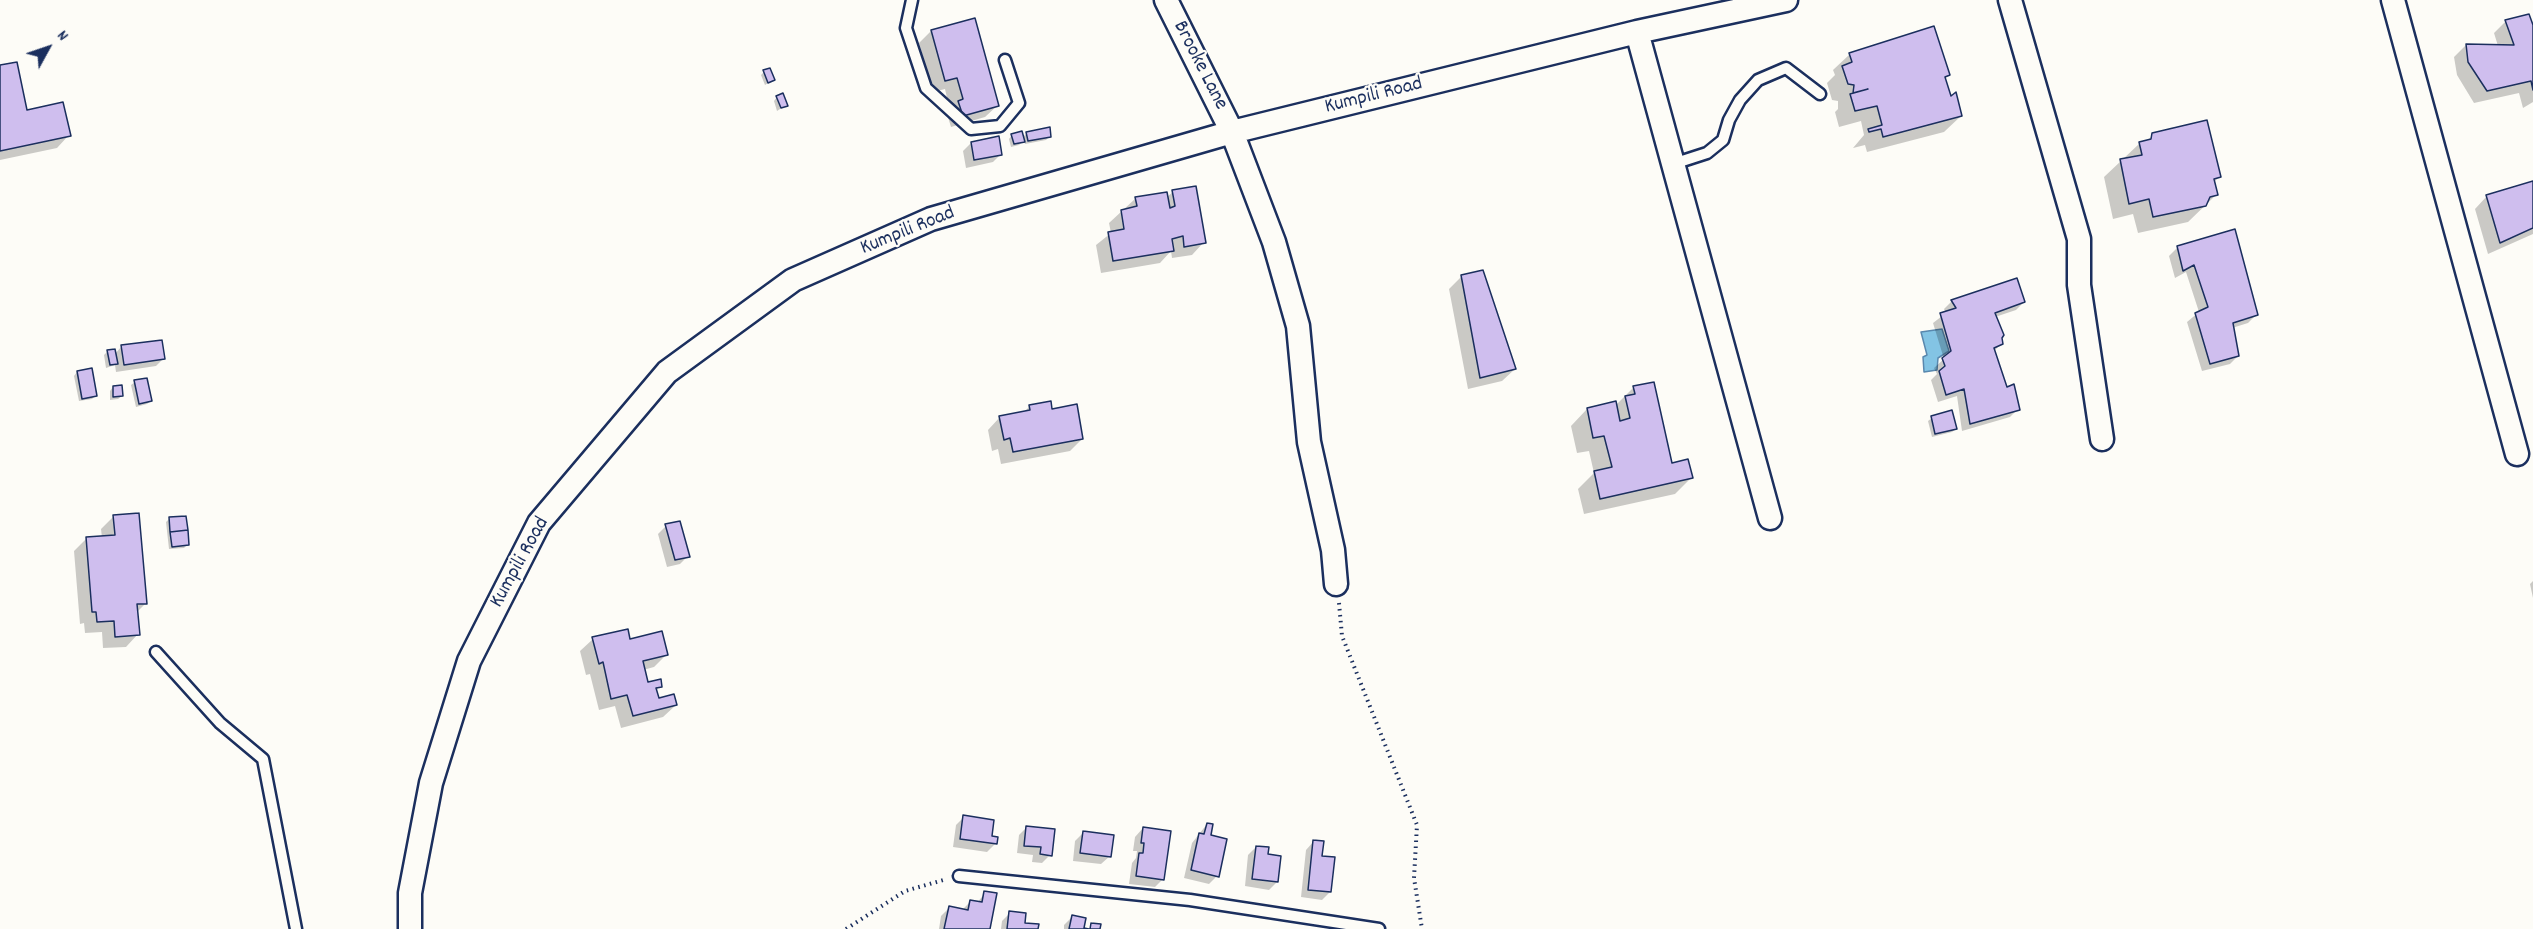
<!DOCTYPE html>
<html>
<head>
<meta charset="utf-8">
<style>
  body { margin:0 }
  #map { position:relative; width:2533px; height:929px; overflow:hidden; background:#fdfcf7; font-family:Dekko,sans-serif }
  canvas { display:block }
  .north { position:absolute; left:18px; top:18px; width:60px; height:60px; -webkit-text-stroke:4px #fdfcf7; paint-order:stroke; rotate:50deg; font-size:16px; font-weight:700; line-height:24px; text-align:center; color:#1b2f5e }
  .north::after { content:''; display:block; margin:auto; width:21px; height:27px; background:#1b2f5e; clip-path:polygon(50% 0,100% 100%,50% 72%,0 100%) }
</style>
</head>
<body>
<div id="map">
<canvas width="2533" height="929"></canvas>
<div class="north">N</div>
</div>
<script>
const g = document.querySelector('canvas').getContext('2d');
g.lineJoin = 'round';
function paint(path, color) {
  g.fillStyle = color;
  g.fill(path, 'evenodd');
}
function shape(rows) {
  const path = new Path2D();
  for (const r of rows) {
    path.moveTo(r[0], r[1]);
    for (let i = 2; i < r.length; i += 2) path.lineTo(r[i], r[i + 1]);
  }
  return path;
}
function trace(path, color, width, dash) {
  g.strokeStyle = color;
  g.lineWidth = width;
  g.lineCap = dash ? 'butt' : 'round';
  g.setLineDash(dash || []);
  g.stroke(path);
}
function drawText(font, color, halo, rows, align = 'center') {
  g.font = font + ' Dekko,sans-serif';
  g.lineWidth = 4.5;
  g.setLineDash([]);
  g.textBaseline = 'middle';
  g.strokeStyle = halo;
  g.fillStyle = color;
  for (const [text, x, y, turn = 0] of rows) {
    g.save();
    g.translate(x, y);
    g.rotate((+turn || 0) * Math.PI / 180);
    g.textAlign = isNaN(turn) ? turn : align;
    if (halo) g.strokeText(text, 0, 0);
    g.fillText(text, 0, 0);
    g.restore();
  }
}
const water = shape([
  [1942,329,1949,351,1938,358,1937,370,1924,372,1923,357,1927,355,1921,332,1942,329]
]);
paint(water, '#83c4e4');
trace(water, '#5988ae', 1.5);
paint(shape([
  [2506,21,2533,29,2533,102,2523,108,2519,93,2474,103,2457,75,2454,57,2466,45,2498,46,2494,33],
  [931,31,998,105,985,117,951,127,947,114,950,111,945,89,933,92,919,43],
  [1850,54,1948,75,1944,79,1950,99,1961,116,1944,132,1867,152,1865,145,1853,148,1864,135,1861,121,1839,127,1835,112,1838,109,1838,101,1832,100,1827,83,1835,75,1833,70],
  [0,67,26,112,69,135,57,148,0,160],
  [764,72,773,80,765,85,761,75],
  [777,97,786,105,777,111,774,101],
  [1027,133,1050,136,1046,140,1025,144,1024,140,1019,145,1011,147,1009,139,1012,135,1022,138],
  [2153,135,2220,176,2213,183,2216,195,2188,222,2138,233,2133,214,2113,219,2104,177,2140,143,2146,142],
  [971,143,1001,154,993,162,966,168,963,151],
  [2533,182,2533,234,2488,254,2475,209,2487,196],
  [1173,192,1204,242,1192,255,1172,258,1171,251,1160,263,1101,273,1096,245,1111,233,1109,223,1136,198,1167,197],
  [2234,231,2256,315,2248,323,2232,328,2238,356,2230,364,2202,371,2187,322,2199,312,2186,272,2175,278,2169,256,2177,248],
  [1462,276,1515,369,1502,381,1468,389,1449,289],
  [1952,301,2024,302,2016,310,1995,317,2001,344,1994,351,2006,389,2018,409,2010,417,1962,431,1957,396,1938,402,1931,380,1937,374,1934,368,1944,359,1933,323,1946,313,1944,309],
  [121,347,164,358,156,366,116,372,115,365,106,368,104,355,108,351,115,354],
  [77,372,96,395,92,399,79,401,74,376],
  [135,382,151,401,147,404,136,407,131,385],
  [113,387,122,396,118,399,110,400,110,391],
  [1634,387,1671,465,1691,478,1675,494,1584,514,1578,489,1594,473,1589,451,1577,453,1571,426,1587,409,1615,406],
  [1029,407,1051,411,1082,439,1070,451,1001,464,998,449,992,451,988,430,1000,417,1023,413],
  [1932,418,1956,429,1952,432,1932,437,1928,421],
  [113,517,146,603,137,612,138,634,126,647,103,648,102,632,85,633,84,623,80,624,74,551,86,539,102,538,101,529],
  [169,519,188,544,184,548,169,549,166,522],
  [666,526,688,556,680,564,667,567,658,534],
  [2533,581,2533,598,2530,584],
  [593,639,629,641,666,655,654,667,643,670,647,684,660,686,656,691,657,699,676,705,663,717,621,728,615,706,599,710,590,674,586,675,580,651],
  [964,817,995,844,987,852,953,847,956,825],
  [1207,824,1217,876,1209,884,1184,878,1192,843],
  [1027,827,1050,855,1042,863,1032,862,1033,855,1017,853,1019,835],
  [1143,828,1163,879,1155,887,1129,884,1132,863,1136,858,1137,851,1133,851,1135,837],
  [1083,833,1110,856,1101,864,1073,861,1075,841],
  [1314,841,1330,892,1322,900,1301,897,1306,850],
  [1256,847,1267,856,1277,882,1269,890,1245,886,1248,855],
  [985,893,989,929,939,929,941,916,949,908,962,910,971,901,977,903],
  [1010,913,1023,924,1037,929,1001,929,1002,921],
  [1072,917,1082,929,1064,929,1064,925]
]), '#0003');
const building = shape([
  [2529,14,2533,25,2533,90,2531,81,2487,91,2468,62,2466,44,2514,45,2505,20,2529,14],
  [975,18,999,106,963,116,958,101,963,99,957,78,945,81,931,30,975,18],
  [1934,26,1950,75,1945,77,1951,96,1956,92,1962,116,1883,137,1881,129,1869,132,1868,129,1882,125,1877,106,1855,111,1850,94,1868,89,1853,93,1854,85,1848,84,1842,66,1852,62,1849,53,1934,26],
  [17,62,27,110,63,102,71,136,0,151,0,65,17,62],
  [770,68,775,80,768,83,763,70,770,68],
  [783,93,788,106,781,108,776,96,783,93],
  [2207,120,2221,177,2214,179,2218,195,2210,197,2206,206,2153,217,2149,199,2129,204,2120,159,2142,155,2139,142,2151,139,2152,133,2207,120],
  [1050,127,1051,137,1028,141,1026,132,1050,127],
  [1022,131,1025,142,1014,144,1011,134,1022,131],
  [999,136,1002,155,974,160,971,142,999,136],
  [2533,181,2533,228,2500,243,2486,195,2533,181],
  [1196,186,1206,243,1184,247,1183,236,1172,239,1174,251,1113,261,1108,232,1124,229,1121,210,1137,206,1135,197,1167,192,1170,208,1175,206,1172,190,1196,186],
  [2235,229,2258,315,2233,323,2239,356,2210,364,2195,313,2208,307,2194,265,2183,271,2177,246,2235,229],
  [1483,270,1516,369,1480,378,1461,275,1483,270],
  [2017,278,2025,302,1995,313,2004,335,2002,338,2003,344,1994,348,2007,387,2014,384,2020,410,1970,424,1964,389,1946,395,1939,371,1945,366,1942,358,1951,351,1940,313,1956,308,1951,300,2017,278],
  [162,340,165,359,124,365,121,345,162,340],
  [115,349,118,364,110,365,107,350,115,349],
  [92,368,97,396,82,399,77,371,92,368],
  [147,378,152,401,139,404,134,380,147,378],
  [1654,382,1672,463,1688,459,1693,478,1600,499,1594,471,1612,467,1604,436,1593,438,1587,408,1616,401,1620,421,1630,418,1625,396,1635,394,1633,386,1654,382],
  [122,385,123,396,113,397,113,386,122,385],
  [1051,401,1052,409,1077,404,1083,439,1013,452,1010,438,1004,440,999,416,1030,410,1029,405,1051,401],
  [1952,410,1957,429,1935,434,1931,416,1952,410],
  [139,513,147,604,137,604,140,635,115,637,114,621,97,622,96,612,92,612,86,537,115,535,113,515,139,513],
  [186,516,188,530,170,532,169,517,186,516],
  [680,521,690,557,675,560,665,524,680,521],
  [188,530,189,545,172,547,170,532,188,530],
  [628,629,630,639,662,631,668,655,643,661,648,682,661,679,662,687,656,688,659,698,674,694,677,705,633,716,627,695,611,699,603,662,599,664,592,637,628,629],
  [963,815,994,820,992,836,998,837,997,844,960,839,963,815],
  [1207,823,1213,824,1211,835,1227,839,1219,877,1191,870,1199,833,1204,834,1207,823],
  [1026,826,1055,829,1052,856,1040,854,1041,847,1024,846,1026,826],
  [1143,827,1171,831,1164,880,1136,876,1139,853,1143,853,1144,843,1141,843,1143,827],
  [1083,831,1114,835,1111,857,1080,853,1083,831],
  [1313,840,1324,841,1322,856,1335,857,1331,892,1308,890,1313,840],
  [1256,846,1269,847,1268,854,1281,856,1278,882,1252,879,1256,846],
  [984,891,997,893,990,929,944,929,949,906,968,910,970,900,982,902,984,891],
  [1009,911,1026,913,1025,923,1039,924,1038,929,1007,929,1009,911],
  [1072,915,1086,918,1084,928,1089,929,1069,929,1072,915],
  [1091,923,1101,924,1100,929,1090,929,1091,923]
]);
paint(building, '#cfbeee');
trace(building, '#1b2f5e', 1.5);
const lane = shape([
  [912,0,906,28,926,88,971,129,1000,126,1019,103,1005,60],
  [1673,164,1707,153,1723,140,1729,120,1740,100,1758,80,1786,68,1820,94],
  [156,652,220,723,263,759,296,929],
  [959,876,1190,900,1379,929]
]);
const street = shape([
  [1166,0,1232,132,1274,242,1298,326,1309,442,1333,550,1336,584],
  [2010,0,2079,239,2079,285,2102,439],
  [2393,0,2517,454],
  [1637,32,1770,518],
  [410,929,410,893,431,783,469,661,539,523,667,372,793,280,931,219,1232,132,1637,32,1786,0]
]);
trace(lane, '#1b2f5e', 15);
trace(street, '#1b2f5e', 27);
trace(shape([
  [1339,603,1342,636,1417,825,1414,878,1422,929],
  [846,929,905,891,947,879]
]), '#1b2f5e', 4, [1.5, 4.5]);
trace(lane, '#fdfcf7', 10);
trace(street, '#fdfcf7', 22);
drawText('21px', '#1b2f5e', '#fdfcf7', [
  ["Brooke Lane",1199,66,63],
  ["Kumpili Road",1374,97,-14],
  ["Kumpili Road",908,232,-22],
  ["Kumpili Road",521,563,-61]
]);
</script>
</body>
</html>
